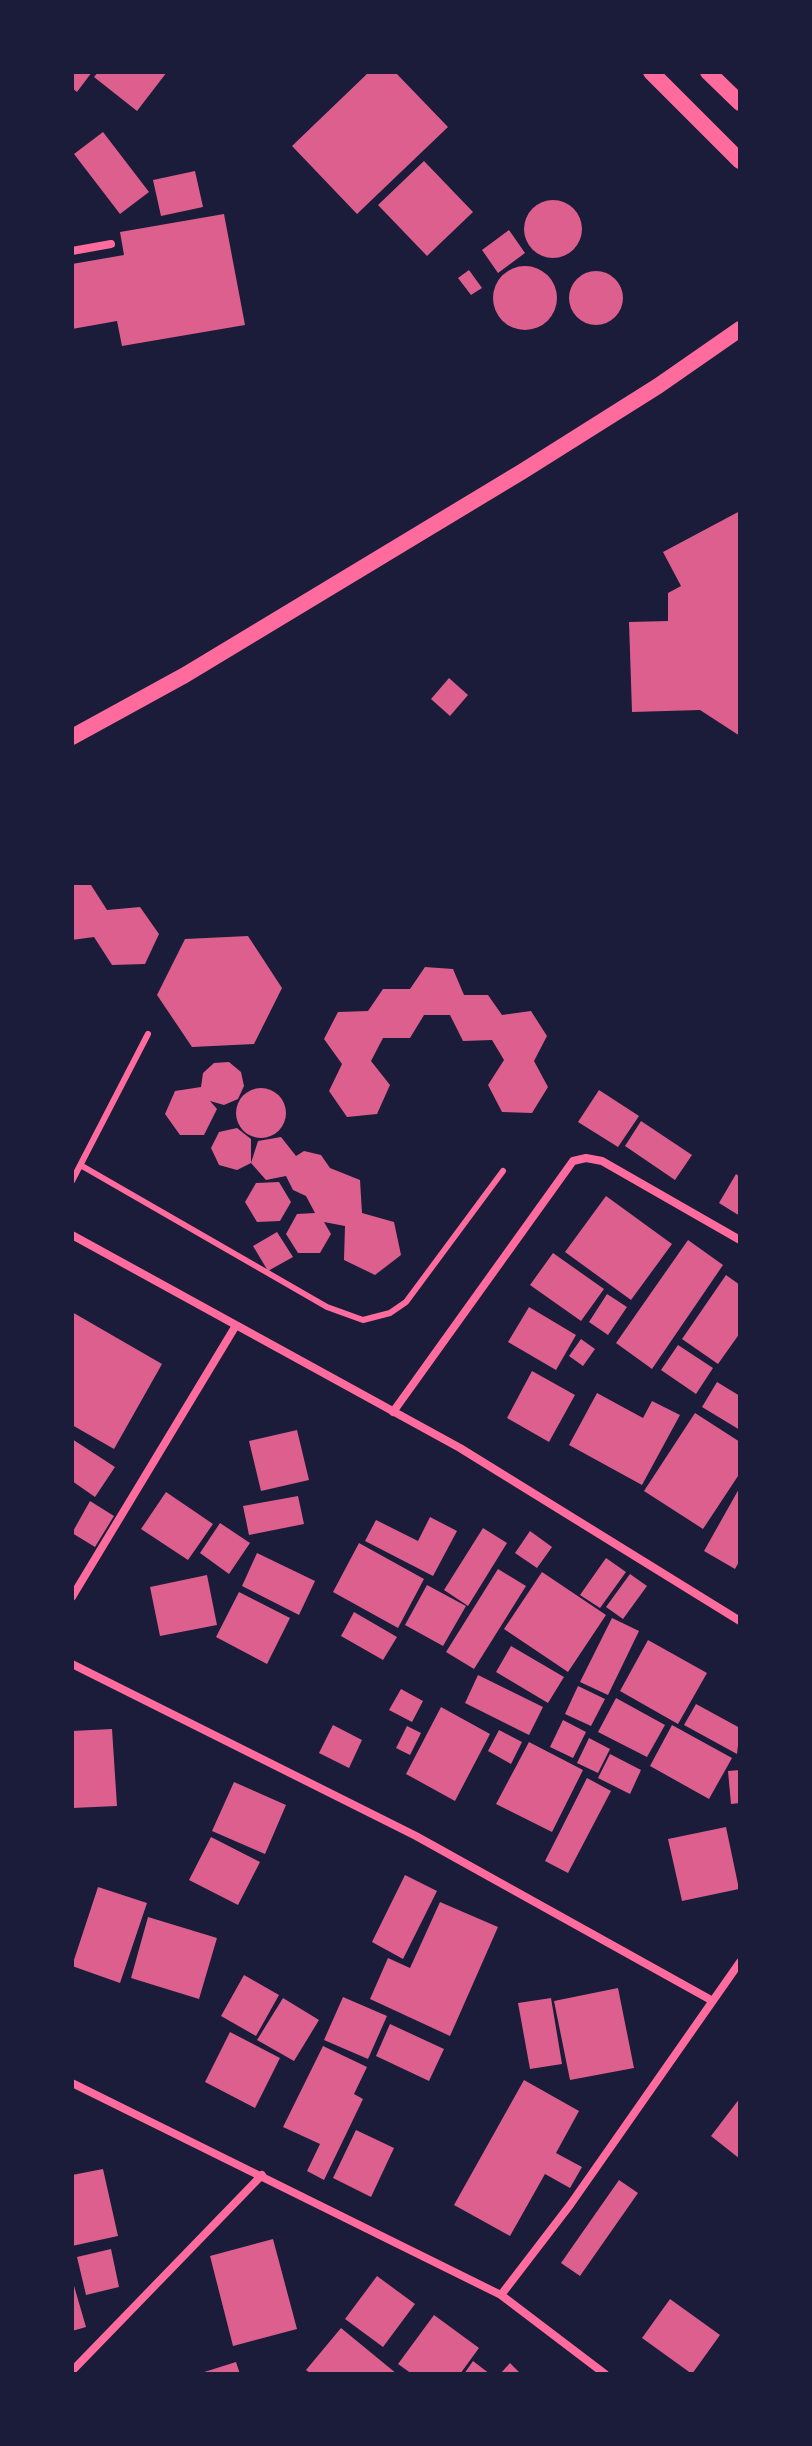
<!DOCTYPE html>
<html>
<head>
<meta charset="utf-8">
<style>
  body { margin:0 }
  #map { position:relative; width:812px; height:2446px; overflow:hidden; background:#1b1b3a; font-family:"PT Serif",serif }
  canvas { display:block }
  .frame { position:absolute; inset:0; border:74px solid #1b1b3a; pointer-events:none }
</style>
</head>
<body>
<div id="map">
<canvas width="812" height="2446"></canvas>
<div class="frame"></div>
</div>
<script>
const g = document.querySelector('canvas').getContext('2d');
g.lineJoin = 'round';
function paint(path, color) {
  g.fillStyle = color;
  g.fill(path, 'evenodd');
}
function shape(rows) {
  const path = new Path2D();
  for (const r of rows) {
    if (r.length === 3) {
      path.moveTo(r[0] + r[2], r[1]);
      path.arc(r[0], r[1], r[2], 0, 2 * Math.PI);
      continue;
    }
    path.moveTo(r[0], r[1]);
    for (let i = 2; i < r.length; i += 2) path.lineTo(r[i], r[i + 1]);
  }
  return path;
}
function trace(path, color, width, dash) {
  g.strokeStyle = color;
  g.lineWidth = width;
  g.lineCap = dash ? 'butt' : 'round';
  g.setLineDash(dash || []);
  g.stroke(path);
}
paint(shape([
  [72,72,92,72,77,92,72,88],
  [98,72,167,72,137,111,94,77],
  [369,72,395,72,448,127,357,214,292,146],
  [103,132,149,192,120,214,74,154],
  [424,161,473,212,427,256,378,205],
  [195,171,203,207,161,216,153,180],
  [553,229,29],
  [224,214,245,325,122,346,117,321,72,329,72,264,124,255,120,232],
  [509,230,525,253,498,273,482,250],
  [525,298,32],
  [469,270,482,288,471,295,458,278],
  [596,298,27],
  [740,511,740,736,700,710,632,712,629,622,668,621,668,593,681,586,663,552],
  [449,678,468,695,450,716,431,699],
  [72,885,91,885,107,910,140,907,159,934,145,964,112,965,94,937,72,940],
  [248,936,282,988,254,1044,192,1047,157,995,185,939],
  [425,967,453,969,464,995,488,995,502,1015,531,1011,547,1036,534,1061,548,1087,532,1113,502,1112,488,1085,504,1060,492,1040,463,1041,450,1015,424,1015,410,1038,383,1038,371,1061,390,1085,377,1114,347,1117,329,1091,342,1064,324,1039,338,1012,368,1011,383,989,410,989],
  [229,1062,241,1072,244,1086,238,1099,224,1105,210,1101,217,1109,204,1135,180,1135,165,1114,175,1091,201,1087,203,1073,214,1063],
  [261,1113,25],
  [599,1090,639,1116,618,1147,578,1122],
  [641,1121,692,1155,675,1180,625,1146],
  [237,1128,251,1139,251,1163,258,1141,281,1137,296,1156,304,1151,321,1155,330,1168,360,1180,362,1213,394,1222,401,1255,375,1275,344,1260,345,1226,324,1222,331,1234,320,1253,298,1253,286,1234,297,1214,315,1213,306,1196,293,1190,286,1176,266,1180,251,1163,237,1170,219,1165,211,1148,219,1132],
  [736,1174,740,1177,740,1216,719,1203],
  [279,1182,291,1202,280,1221,257,1222,245,1202,256,1183],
  [606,1196,672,1244,631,1300,565,1252],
  [277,1232,293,1257,268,1271,253,1246],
  [688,1240,723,1265,652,1369,616,1343],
  [553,1253,604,1289,581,1321,530,1285],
  [726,1275,740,1285,740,1333,718,1364,682,1339],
  [607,1294,627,1307,608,1335,589,1322],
  [529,1307,576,1335,556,1370,508,1342],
  [72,1312,162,1364,114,1449,72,1425],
  [581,1339,595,1349,583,1366,569,1356],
  [678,1345,713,1368,696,1394,661,1370],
  [532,1371,575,1395,549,1442,507,1418],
  [717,1382,740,1396,740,1430,702,1407],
  [597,1393,643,1418,652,1401,680,1415,642,1485,569,1445],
  [695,1413,740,1442,740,1473,703,1529,644,1491],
  [297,1430,309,1480,261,1491,249,1441],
  [72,1439,115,1467,95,1497,72,1481],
  [740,1487,740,1560,735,1569,704,1551],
  [166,1492,213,1524,188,1560,141,1529],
  [298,1496,304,1524,249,1535,243,1506],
  [90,1501,114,1516,95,1547,72,1533],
  [430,1517,457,1531,433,1576,365,1541,376,1520,418,1541],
  [220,1523,250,1543,229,1574,200,1553],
  [483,1528,507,1543,468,1606,444,1590],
  [530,1531,552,1547,537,1568,515,1553],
  [359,1543,424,1579,398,1628,333,1592],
  [257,1553,315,1581,299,1615,242,1586],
  [606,1558,626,1572,600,1608,580,1595],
  [498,1569,526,1586,474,1669,446,1652],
  [542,1572,606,1615,568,1672,504,1629],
  [630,1574,647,1586,623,1619,606,1607],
  [207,1575,217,1625,160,1636,150,1587],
  [427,1585,466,1606,443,1646,405,1625],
  [239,1592,290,1618,267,1664,216,1637],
  [354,1612,397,1637,383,1660,341,1636],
  [612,1618,639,1631,608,1695,580,1682],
  [648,1640,707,1673,678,1724,620,1691],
  [511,1646,564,1677,548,1703,496,1672],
  [478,1675,543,1707,529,1735,465,1703],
  [578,1686,605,1699,591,1726,565,1714],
  [401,1689,423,1701,412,1722,389,1710],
  [616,1698,665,1725,647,1757,598,1732],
  [696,1704,740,1728,737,1754,684,1725],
  [441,1707,490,1734,455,1801,406,1774],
  [563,1720,586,1732,573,1758,550,1747],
  [333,1725,362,1740,349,1768,319,1753],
  [672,1725,732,1758,709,1799,650,1766],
  [407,1726,421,1733,410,1755,396,1748],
  [112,1729,117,1806,72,1808,72,1731],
  [499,1730,522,1742,511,1764,488,1751],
  [589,1738,610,1749,598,1773,577,1763],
  [529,1742,583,1770,552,1832,496,1804],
  [610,1754,641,1770,630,1794,598,1778],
  [740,1770,740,1803,731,1804,728,1771],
  [587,1778,611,1791,568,1873,545,1861],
  [234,1782,286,1805,265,1854,212,1831],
  [726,1827,739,1889,682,1901,668,1839],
  [211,1837,260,1862,238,1905,189,1880],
  [405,1875,437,1891,403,1959,372,1942],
  [98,1887,147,1903,120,1983,72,1966],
  [440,1902,498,1927,450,2036,370,1999,388,1958,410,1968],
  [148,1917,217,1938,199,1999,131,1978],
  [244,1975,279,1995,256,2036,221,2016],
  [618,1988,634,2068,570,2080,554,2001],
  [343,1997,387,2016,368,2059,324,2040],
  [283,1998,319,2020,294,2061,257,2040],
  [551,1998,562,2064,530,2069,518,2003],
  [390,2024,444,2049,429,2081,376,2056],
  [230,2032,280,2058,255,2108,205,2082],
  [323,2046,367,2067,354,2094,363,2099,324,2180,307,2171,320,2144,283,2127],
  [524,2080,579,2111,556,2153,582,2167,570,2188,545,2174,510,2236,454,2205],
  [740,2098,740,2159,711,2136],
  [356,2130,394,2148,371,2197,333,2178],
  [103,2169,118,2236,72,2246,72,2175],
  [619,2180,638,2193,580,2276,561,2263],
  [273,2239,297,2329,233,2346,210,2256],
  [111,2249,119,2287,86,2295,77,2257],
  [377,2276,415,2304,383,2347,345,2319],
  [72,2279,86,2327,72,2331],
  [670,2299,720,2335,692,2374,642,2338],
  [434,2315,479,2348,460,2374,412,2374,398,2364],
  [341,2328,397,2374,311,2374,306,2370],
  [473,2361,490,2374,464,2374],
  [236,2362,240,2374,201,2374,201,2373],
  [510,2363,521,2374,500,2374]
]), '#dd5f8e');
trace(shape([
  [82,1166,327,1307,363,1320,390,1313,406,1302,503,1171],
  [72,1181,148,1034]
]), '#ff6b9d', 6);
trace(shape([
  [72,251,111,244],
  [72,1235,460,1448,740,1621],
  [393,1412,573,1161,586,1158,602,1161,740,1240],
  [72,1597,235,1327],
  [72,1664,416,1836,711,2000],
  [72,2083,501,2295,605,2374],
  [501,2295,570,2205,740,1962],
  [72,2371,262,2175]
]), '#ff6b9d', 8);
trace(shape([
  [651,72,740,161],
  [708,72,740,103],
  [72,737,185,675,523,471,658,386,740,329]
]), '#ff6b9d', 16);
</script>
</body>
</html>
